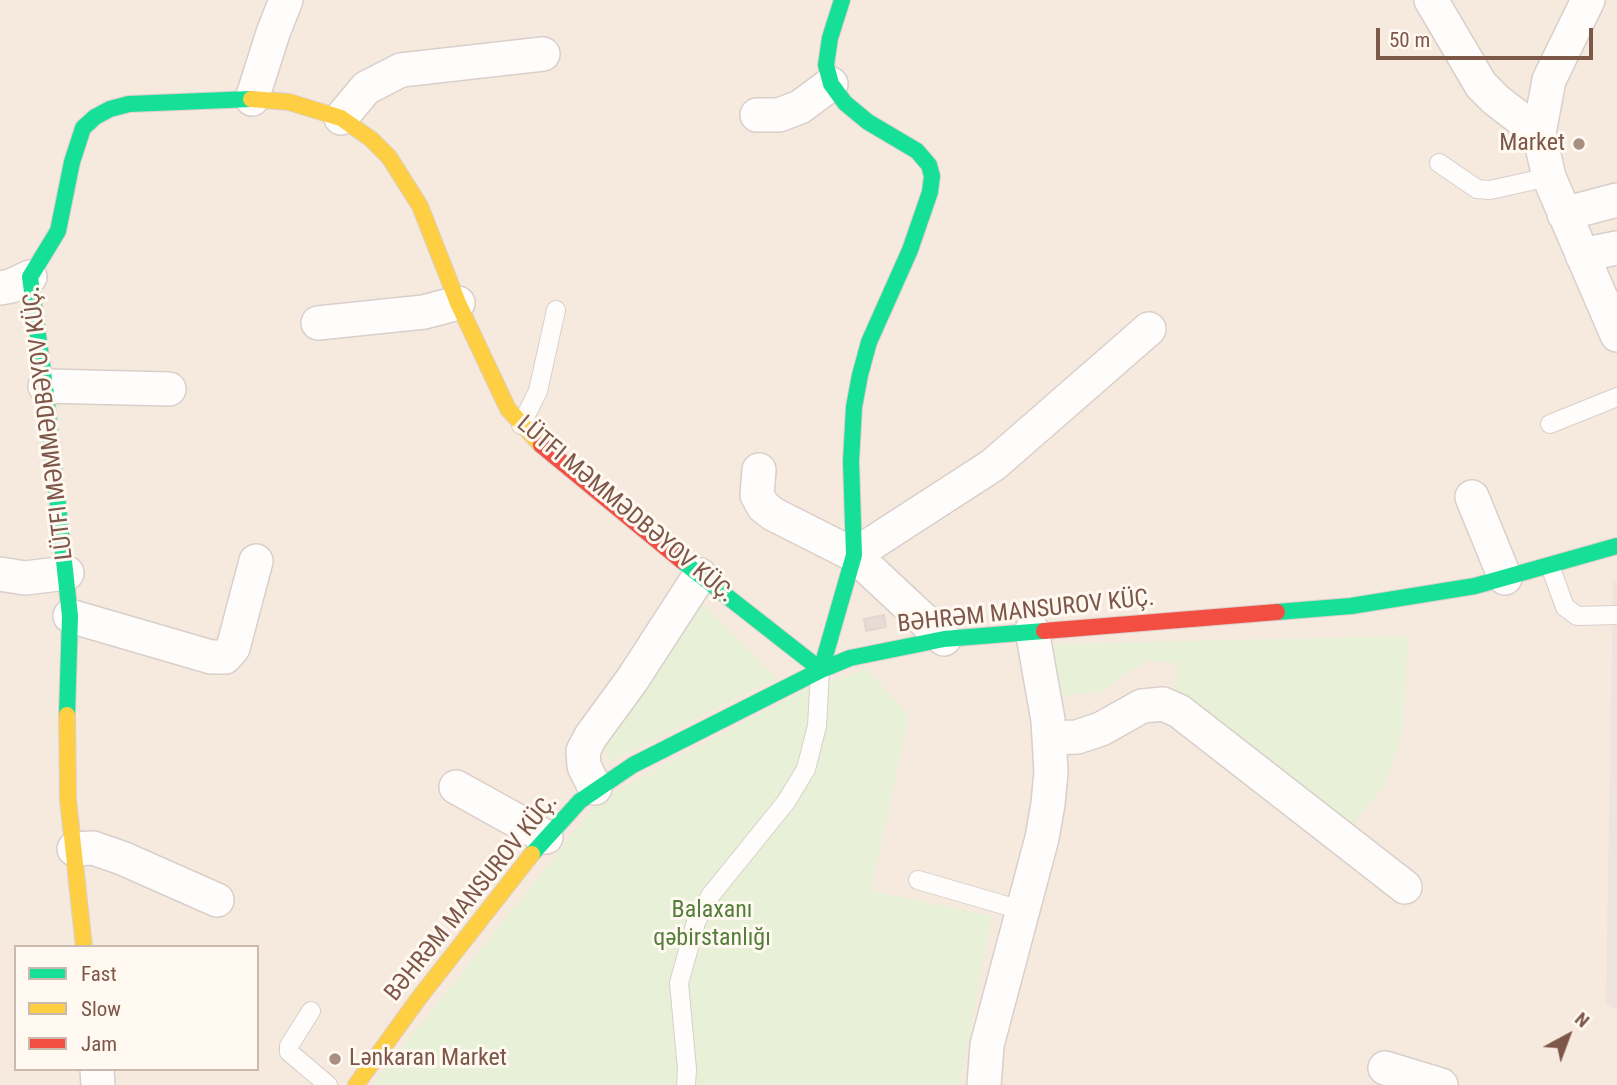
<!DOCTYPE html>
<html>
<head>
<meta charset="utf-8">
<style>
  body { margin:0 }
  #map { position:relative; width:1617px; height:1085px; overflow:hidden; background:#faf4ee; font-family:"Roboto Condensed",sans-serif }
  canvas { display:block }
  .legend { position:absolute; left:14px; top:945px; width:245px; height:126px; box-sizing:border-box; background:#fff9f2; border:2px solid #cbb8ae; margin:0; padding:9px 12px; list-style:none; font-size:21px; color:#7d5748 }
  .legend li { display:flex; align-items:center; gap:14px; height:35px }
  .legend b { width:35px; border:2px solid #cbb8ae }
  .north { position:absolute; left:1533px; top:1001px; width:70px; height:70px; -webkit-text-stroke:5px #fff9f2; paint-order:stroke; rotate:41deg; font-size:19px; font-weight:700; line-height:28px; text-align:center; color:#7d5748 }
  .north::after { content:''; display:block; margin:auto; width:24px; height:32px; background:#7d5748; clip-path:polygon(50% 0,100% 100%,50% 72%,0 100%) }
  .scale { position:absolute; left:1376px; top:28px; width:217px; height:32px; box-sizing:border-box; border:4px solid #7d5748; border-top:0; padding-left:9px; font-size:21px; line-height:24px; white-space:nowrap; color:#7d5748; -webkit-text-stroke:5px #fff9f2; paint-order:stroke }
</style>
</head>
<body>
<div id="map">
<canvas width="1617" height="1085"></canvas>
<ul class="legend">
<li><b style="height:9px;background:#16e098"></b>Fast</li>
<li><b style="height:9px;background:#ffcf43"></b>Slow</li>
<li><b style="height:9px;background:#f24e42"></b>Jam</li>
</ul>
<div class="north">N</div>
<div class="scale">50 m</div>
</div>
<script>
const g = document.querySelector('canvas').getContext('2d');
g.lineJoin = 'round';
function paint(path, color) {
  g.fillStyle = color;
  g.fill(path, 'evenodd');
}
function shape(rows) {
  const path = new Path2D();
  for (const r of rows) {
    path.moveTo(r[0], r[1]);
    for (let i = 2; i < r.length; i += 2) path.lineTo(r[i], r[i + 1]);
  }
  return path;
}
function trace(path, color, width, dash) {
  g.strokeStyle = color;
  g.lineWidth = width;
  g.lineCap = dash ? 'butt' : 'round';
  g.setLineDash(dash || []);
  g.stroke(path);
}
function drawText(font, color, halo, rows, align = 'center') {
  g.font = font + ' "Roboto Condensed",sans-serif';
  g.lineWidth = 6;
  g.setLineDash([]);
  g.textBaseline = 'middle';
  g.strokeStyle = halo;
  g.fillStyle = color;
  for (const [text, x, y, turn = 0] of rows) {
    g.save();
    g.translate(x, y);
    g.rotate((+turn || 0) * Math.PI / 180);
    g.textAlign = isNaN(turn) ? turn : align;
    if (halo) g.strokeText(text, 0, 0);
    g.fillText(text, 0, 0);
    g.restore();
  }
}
paint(shape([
  [0,0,1617,0,1617,1085,0,1085],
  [16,947,257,947,257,1069,16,1069]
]), '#f6e9de');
paint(shape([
  [1613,581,1617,581,1617,1010,1606,1004]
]), '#ede4dd');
paint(shape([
  [701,602,776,678,611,761,600,744],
  [1408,636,1403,731,1385,784,1350,829,1175,692,1178,663,1146,661,1101,692,1060,696,1053,644],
  [868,669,909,717,871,891,992,916,960,1085,372,1085,600,800,811,686]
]), '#e8f1d7');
const building = shape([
  [884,615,886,627,866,631,864,619,884,615]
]);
paint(building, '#e7dcd5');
trace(building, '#e4d6cf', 2);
const lane = shape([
  [1439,163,1477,189,1490,190,1549,177],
  [1550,424,1617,397],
  [521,425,538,391,556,310],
  [1550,566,1565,607,1577,616,1617,615],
  [918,880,1021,910],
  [311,1011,289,1046,289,1052,328,1085],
  [686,1085,687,1069,679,983,696,922,710,896,786,802,806,769,817,726,820,670]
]);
const street = shape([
  [1431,0,1481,85,1496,100,1539,133],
  [1588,0,1549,80,1539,133,1549,177,1617,335],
  [252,99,273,33,286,0],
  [757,115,779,115,800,107,831,84],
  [341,118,366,88,401,70,543,54],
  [1564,214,1617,200],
  [1582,255,1617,248],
  [0,288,11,286,30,277],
  [318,323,424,312,458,303],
  [45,386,169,389],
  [759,470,757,495,763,506,773,514,854,555,944,639],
  [1472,497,1505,578],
  [854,555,993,465,1149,329],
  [0,574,25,578,67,573],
  [70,616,211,657,225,657,233,648,256,561],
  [1049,738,1077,737,1101,729,1142,706,1163,704,1179,711,1405,887],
  [456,787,546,837],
  [595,788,584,766,583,751,591,736,632,680,700,575],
  [74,849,93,848,122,858,217,900],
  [1385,1068,1441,1085],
  [97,1069,98,1085],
  [984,1085,987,1045,1042,838,1048,804,1051,772,1048,720,1032,630]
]);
const fast = shape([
  [682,561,821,670,854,555,851,461,854,407,860,375,869,342,910,250,930,192,932,176,929,165,917,151,868,122,845,103,831,84,826,65,830,38,842,0],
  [1277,612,1351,606,1475,586,1617,546],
  [67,715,70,616,45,386,30,277,58,231,72,162,83,128,95,117,110,109,129,104,251,99],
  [532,854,580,801,633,765,821,670,850,658,944,639,1044,631]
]);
const slow = shape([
  [251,99,289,102,341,118,371,139,389,157,420,206,458,303,508,409,541,445],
  [67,715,68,799,84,947],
  [356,1085,419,998,532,854]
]);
const jam = shape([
  [541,445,682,561],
  [1044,631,1277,612]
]);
trace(lane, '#d9cfca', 20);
trace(street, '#d9cfca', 36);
trace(fast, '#dbd0cb', 18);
trace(slow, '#dbd0cb', 18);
trace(jam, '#dbd0cb', 18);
trace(lane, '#fefdfc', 18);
trace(street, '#fefdfc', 33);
trace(fast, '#16e098', 16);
trace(slow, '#ffcf43', 16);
trace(jam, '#f24e42', 16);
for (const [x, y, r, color] of [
  [1579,144,7,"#a98e82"],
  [335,1059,7,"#a98e82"]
]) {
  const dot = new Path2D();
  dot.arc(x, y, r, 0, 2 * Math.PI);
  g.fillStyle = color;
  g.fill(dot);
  trace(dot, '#fff9f2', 2.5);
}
drawText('24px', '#7d5748', '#fff9f2', [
  ["Market",1565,144],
  ["Lənkaran Market",349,1059,"left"]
], 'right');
drawText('24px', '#7d5748', '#fff9f2', [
  ["LÜTFI MƏMMƏDBƏYOV KÜÇ.",49,423,-97],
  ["LÜTFI MƏMMƏDBƏYOV KÜÇ.",625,510,40],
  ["BƏHRƏM MANSUROV KÜÇ.",1026,612,-6],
  ["BƏHRƏM MANSUROV KÜÇ.",472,898,-51]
]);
drawText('24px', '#547e3c', '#fff9f2', [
  ["Balaxanı",712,911],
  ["qəbirstanlığı",712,939]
]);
</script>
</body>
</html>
